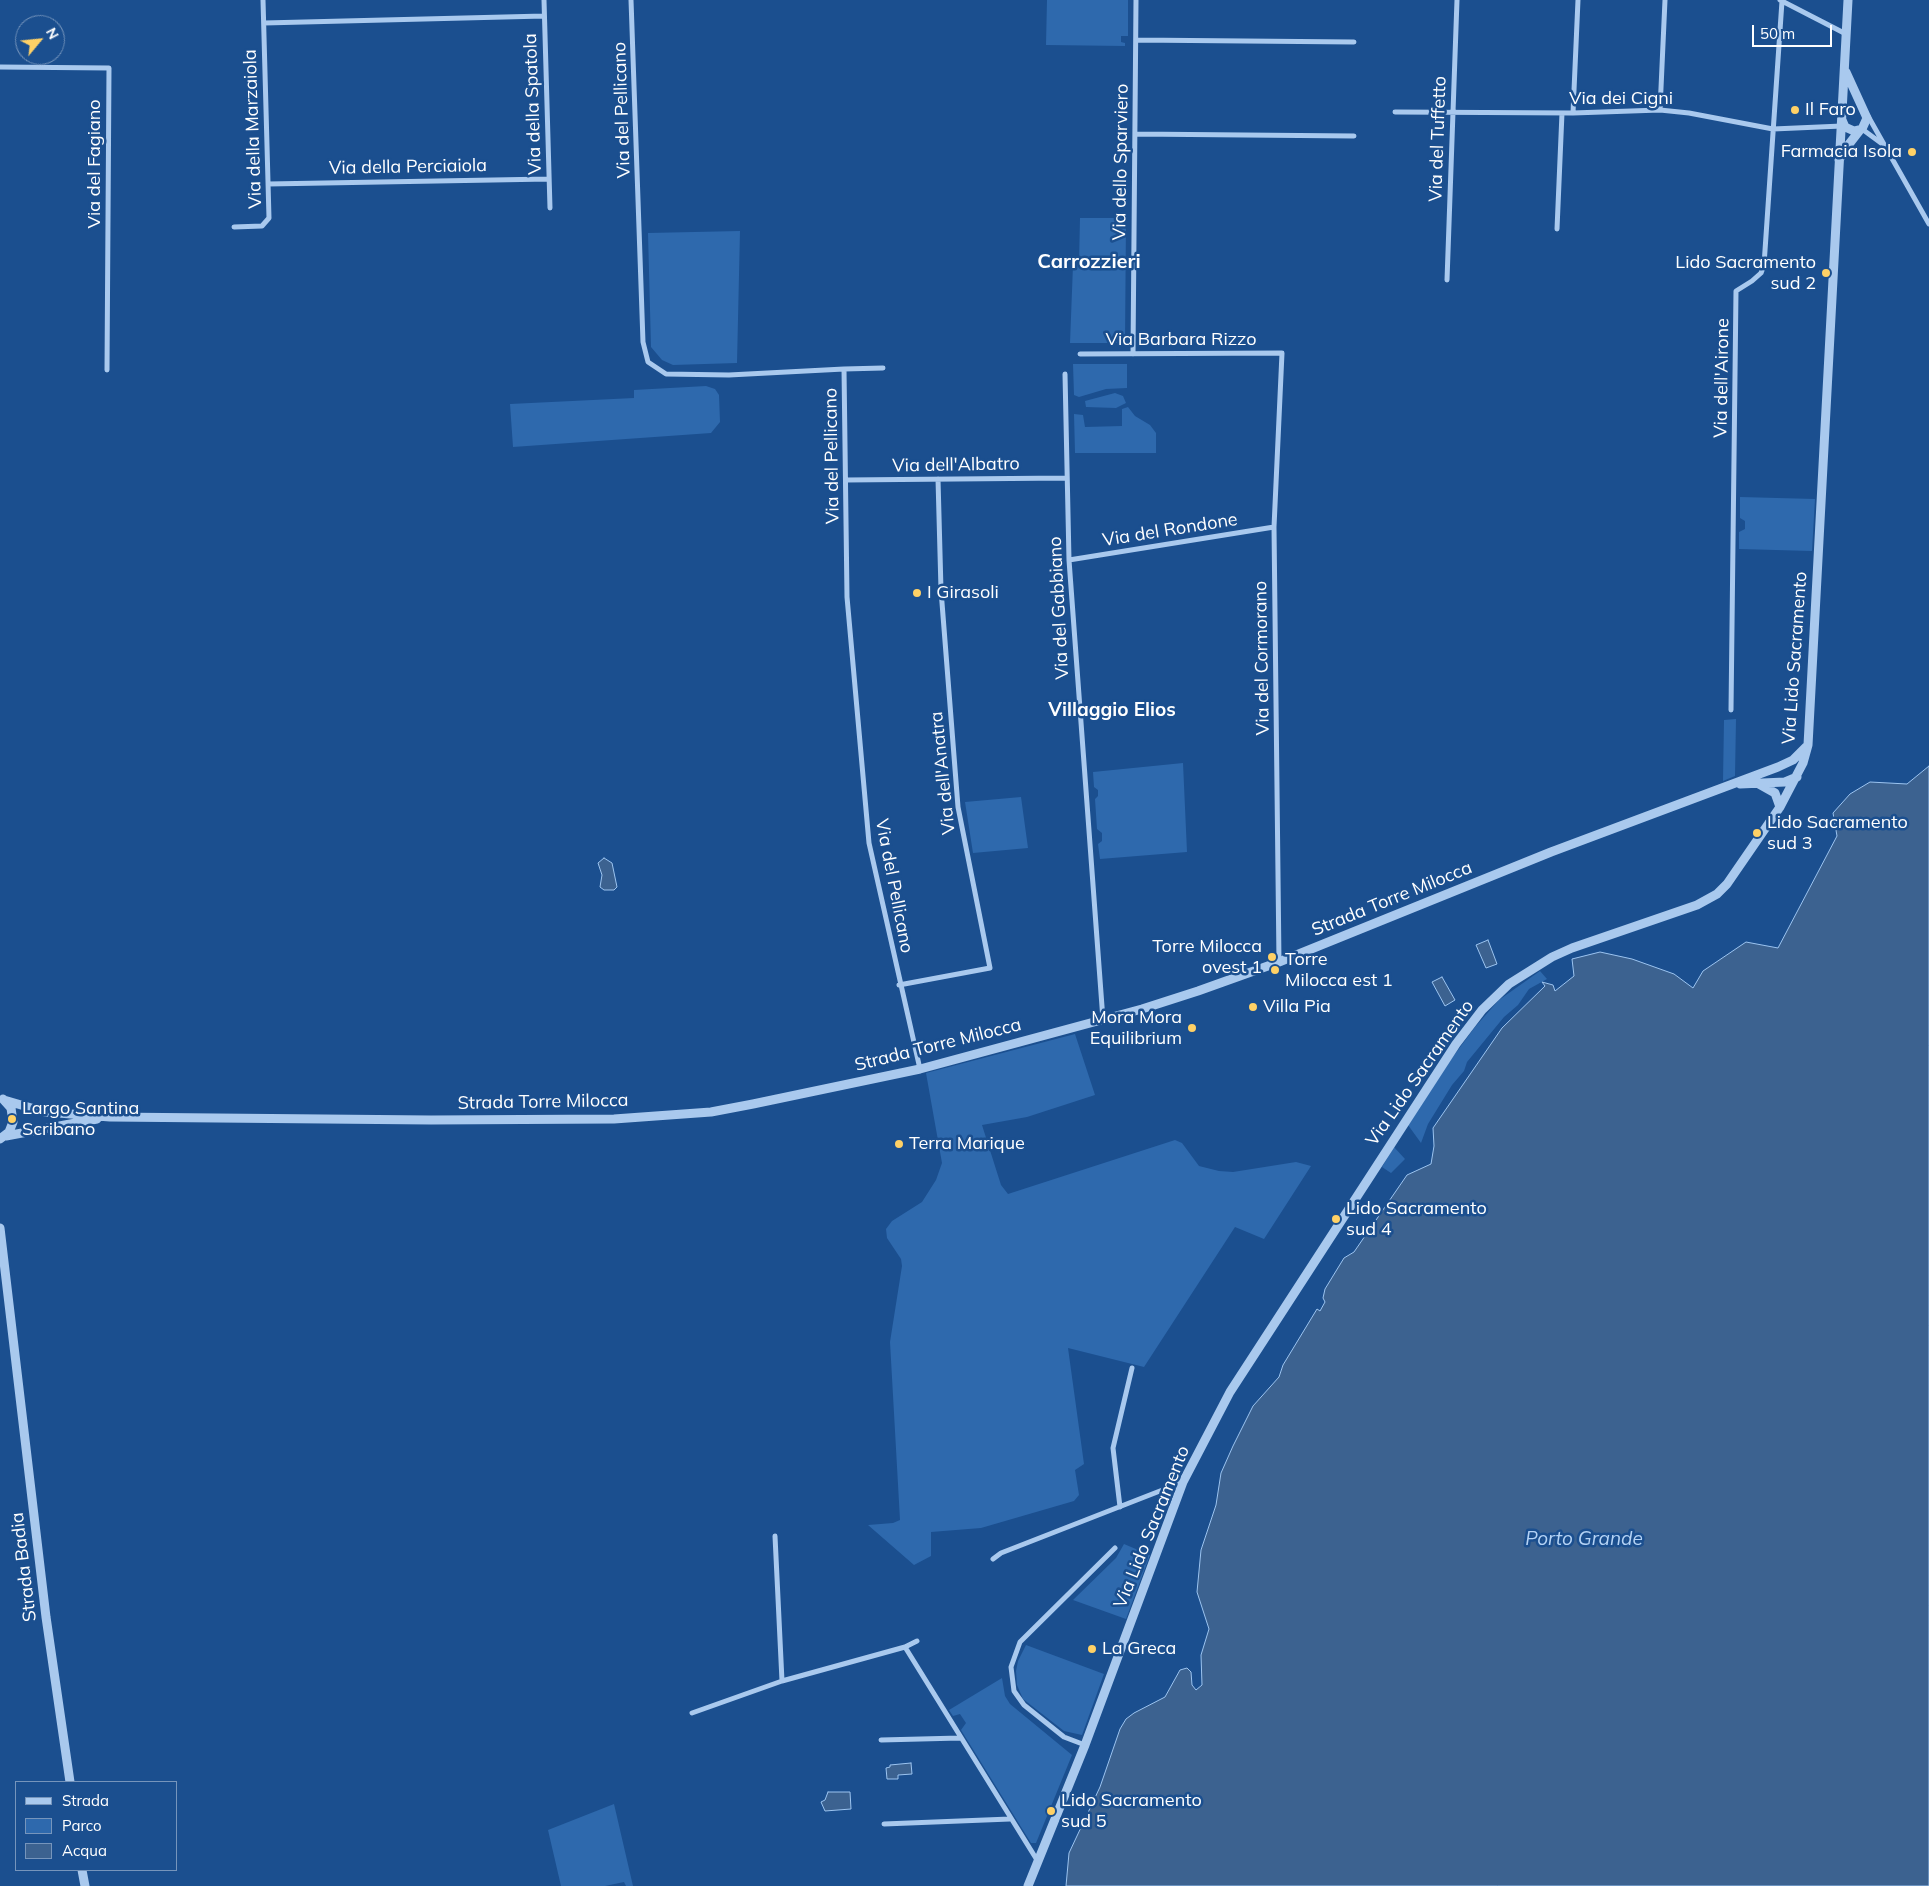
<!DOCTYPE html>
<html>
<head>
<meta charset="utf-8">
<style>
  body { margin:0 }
  #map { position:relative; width:1929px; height:1886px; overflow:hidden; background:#1b4f8f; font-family:Mulish,sans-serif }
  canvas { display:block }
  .legend { position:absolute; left:15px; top:1781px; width:162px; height:90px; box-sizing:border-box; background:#1b4f8f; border:1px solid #7695bc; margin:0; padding:6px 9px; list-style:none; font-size:15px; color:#fff }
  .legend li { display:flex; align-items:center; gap:10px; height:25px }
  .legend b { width:25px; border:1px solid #7695bc }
  .north { position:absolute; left:15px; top:15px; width:50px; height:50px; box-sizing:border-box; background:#1b4f8f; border:1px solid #7695bc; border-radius:50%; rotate:62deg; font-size:14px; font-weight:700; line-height:20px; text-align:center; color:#fff }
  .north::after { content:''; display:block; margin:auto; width:18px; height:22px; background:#ffd166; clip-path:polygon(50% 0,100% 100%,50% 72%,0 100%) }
  .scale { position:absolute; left:1752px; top:25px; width:80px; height:22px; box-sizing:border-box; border:2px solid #fff; border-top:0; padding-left:6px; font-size:15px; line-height:18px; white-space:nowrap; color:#fff; -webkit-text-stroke:4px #1b4f8f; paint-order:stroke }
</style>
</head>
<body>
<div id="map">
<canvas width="1929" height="1886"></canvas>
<ul class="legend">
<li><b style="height:6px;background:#a9c9ee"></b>Strada</li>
<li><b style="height:14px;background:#2e69ad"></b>Parco</li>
<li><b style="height:14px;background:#3c6290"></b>Acqua</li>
</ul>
<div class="north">N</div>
<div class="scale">50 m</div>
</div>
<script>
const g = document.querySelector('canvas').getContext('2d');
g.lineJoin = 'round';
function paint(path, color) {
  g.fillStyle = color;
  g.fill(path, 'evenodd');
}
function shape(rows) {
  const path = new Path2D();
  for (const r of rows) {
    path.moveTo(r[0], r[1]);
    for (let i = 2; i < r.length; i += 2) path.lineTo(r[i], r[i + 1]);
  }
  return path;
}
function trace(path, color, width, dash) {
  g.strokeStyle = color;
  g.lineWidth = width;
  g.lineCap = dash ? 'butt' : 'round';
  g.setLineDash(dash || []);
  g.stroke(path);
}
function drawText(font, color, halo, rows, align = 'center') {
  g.font = font + ' Mulish,sans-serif';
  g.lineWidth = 5;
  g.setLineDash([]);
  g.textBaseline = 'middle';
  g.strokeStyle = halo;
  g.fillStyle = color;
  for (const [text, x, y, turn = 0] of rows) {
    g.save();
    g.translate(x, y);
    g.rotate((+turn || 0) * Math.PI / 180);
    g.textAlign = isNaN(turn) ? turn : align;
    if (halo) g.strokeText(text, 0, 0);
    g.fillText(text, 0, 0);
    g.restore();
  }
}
paint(shape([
  [1047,0,1128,0,1128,36,1121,36,1121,42,1125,43,1125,46,1046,45],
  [1080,218,1123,218,1126,220,1125,343,1070,343,1073,265,1079,264],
  [740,231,737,363,673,365,662,360,651,347,648,233],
  [1073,364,1127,364,1127,388,1106,389,1079,397,1074,395],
  [706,386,715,389,719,395,720,422,711,433,513,447,510,404,634,398,634,390],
  [1115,393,1123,396,1126,403,1116,408,1086,407,1085,401],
  [1128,407,1135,416,1150,425,1156,433,1156,453,1075,453,1074,414,1083,415,1085,427,1122,426,1122,409],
  [1740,497,1815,499,1812,551,1739,549,1739,532,1745,529,1745,521,1740,518],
  [1736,719,1735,776,1723,781,1724,720],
  [1183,763,1187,852,1100,859,1098,844,1102,841,1102,833,1097,829,1095,799,1098,796,1098,790,1094,787,1093,772],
  [1021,797,1028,848,973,853,965,802],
  [1540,971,1547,979,1529,989,1518,1005,1504,1017,1467,1062,1464,1071,1452,1085,1428,1124,1421,1143,1408,1125,1452,1058,1475,1027,1499,1000],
  [1075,1034,1095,1095,1027,1117,982,1125,1001,1185,1008,1194,1175,1140,1182,1143,1199,1166,1219,1171,1233,1172,1296,1162,1311,1166,1264,1239,1235,1227,1144,1367,1068,1348,1084,1464,1075,1470,1079,1495,1074,1501,981,1528,931,1532,931,1556,914,1565,868,1525,893,1523,900,1520,890,1342,902,1266,901,1259,887,1238,886,1229,892,1221,922,1202,936,1180,942,1163,926,1073],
  [1394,1147,1405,1159,1391,1173,1382,1167],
  [1124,1544,1150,1555,1126,1619,1073,1600,1116,1558],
  [1026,1645,1104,1674,1082,1735,1064,1731,1023,1699,1017,1685,1016,1671,1018,1661],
  [1002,1678,1005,1696,1010,1704,1072,1755,1036,1843,1031,1843,961,1730,966,1723,960,1714,953,1716,949,1710],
  [614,1804,633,1886,626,1886,624,1882,605,1886,561,1886,548,1830]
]), '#2e69ad');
const water = shape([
  [1929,766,1929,1886,1066,1886,1069,1853,1100,1787,1120,1729,1126,1719,1134,1713,1165,1697,1180,1670,1187,1668,1191,1672,1192,1685,1196,1690,1202,1685,1201,1655,1209,1629,1197,1592,1201,1550,1216,1505,1221,1473,1233,1446,1253,1406,1279,1377,1283,1365,1317,1309,1320,1311,1325,1302,1323,1298,1325,1289,1344,1258,1354,1252,1407,1175,1431,1164,1434,1146,1433,1128,1502,1028,1545,986,1542,982,1553,985,1555,991,1574,976,1572,959,1600,952,1632,959,1674,974,1693,988,1703,971,1746,942,1778,948,1837,836,1833,813,1850,794,1870,782,1907,784,1929,766],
  [604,858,612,863,617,887,614,890,604,890,600,887,602,875,598,863,604,858],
  [1488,940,1497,964,1486,968,1476,945,1488,940],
  [1442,977,1455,1000,1445,1006,1432,982,1442,977],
  [911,1763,912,1774,898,1775,898,1779,887,1779,886,1768,890,1767,890,1765,911,1763],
  [828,1792,850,1792,851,1809,825,1811,821,1802,825,1800,828,1792]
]);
paint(water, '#3c6290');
trace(water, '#9cc4f0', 1);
trace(shape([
  [544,0,550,208],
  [631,0,643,342,648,362,666,374,729,375,844,369,847,597,869,843,920,1069],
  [1780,0,1846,34],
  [264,23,544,16],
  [1136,40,1354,42],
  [0,67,109,68,107,370],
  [1660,110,1665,0],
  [1395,112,1573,113,1660,110,1689,113,1773,129,1842,126],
  [1573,113,1578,0],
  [1868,116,1929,224],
  [1862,129,1881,143],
  [1135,134,1354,136],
  [268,184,549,179],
  [234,227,262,226,269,218,263,0],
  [1557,229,1562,113],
  [1447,280,1457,0],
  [1080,354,1282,353,1274,527,1279,962],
  [1133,354,1136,0],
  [844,369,883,368],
  [1065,374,1069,560,1103,1020],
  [846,480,1066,478],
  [1069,560,1274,527],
  [1731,710,1736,291,1752,281,1761,273,1764,265,1782,1],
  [899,985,990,968,958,807,941,590,938,479],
  [1120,1507,1113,1448,1132,1368],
  [775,1536,782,1681],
  [993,1559,1001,1553,1183,1482],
  [905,1647,917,1641],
  [692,1713,782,1681,905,1647,1037,1860],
  [881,1740,960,1738],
  [1085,1745,1064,1737,1024,1705,1014,1691,1011,1667,1020,1642,1115,1548],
  [884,1824,1010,1819]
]), '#a9c9ee', 5);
trace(shape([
  [1842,120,1845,127,1854,131,1862,129,1867,118,1846,72],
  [1839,160,1846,148,1860,130],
  [1740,784,1785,782,1797,777],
  [1759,784,1775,793,1780,807],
  [4,1100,45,1112,110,1117,431,1120,614,1119,711,1112,753,1104,920,1069,1142,1009,1198,991,1279,962,1551,852,1778,767,1793,760,1806,747],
  [6,1136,97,1119],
  [0,1139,9,1132,13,1122,11,1108,3,1099],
  [0,1228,46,1617,70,1782],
  [82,1870,85,1886],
  [1028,1886,1085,1745,1183,1482,1230,1392,1456,1044,1482,1010,1509,984,1552,957,1572,948,1697,905,1717,894,1727,884,1780,807,1803,763,1808,745,1848,0]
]), '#a9c9ee', 9);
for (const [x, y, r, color] of [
  [1795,110,5,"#ffd166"],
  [1912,152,5,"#ffd166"],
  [1826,273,5,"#ffd166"],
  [917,593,5,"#ffd166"],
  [1757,833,5,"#ffd166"],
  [1272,957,5,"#ffd166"],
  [1275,970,5,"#ffd166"],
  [1253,1007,5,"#ffd166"],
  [1192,1028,5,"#ffd166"],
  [12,1119,5,"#ffd166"],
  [899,1144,5,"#ffd166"],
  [1336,1219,5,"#ffd166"],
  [1092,1649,5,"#ffd166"],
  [1051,1811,5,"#ffd166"]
]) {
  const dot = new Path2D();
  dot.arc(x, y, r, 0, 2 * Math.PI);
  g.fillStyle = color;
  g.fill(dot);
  trace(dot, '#1b4f8f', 2);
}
drawText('18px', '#fff', '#1b4f8f', [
  ["Via dei Cigni",1621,99],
  ["Via della Spatola",533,104,-92],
  ["Via del Pellicano",622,110,-92],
  ["Via della Marzaiola",253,129,-92],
  ["Via del Tuffetto",1438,139,-88],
  ["Via dello Sparviero",1121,162,-89],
  ["Via del Fagiano",95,164,-90],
  ["Via della Perciaiola",408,167,-1],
  ["Via Barbara Rizzo",1181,340],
  ["Via dell'Airone",1722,378,-89],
  ["Via del Pellicano",832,456,-91],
  ["Via dell'Albatro",956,465,-1],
  ["Via del Rondone",1170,530,-9],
  ["Via del Gabbiano",1059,608,-93],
  ["Via del Cormorano",1262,658,-91],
  ["Via Lido Sacramento",1795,658,-86],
  ["Via dell'Anatra",943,773,-96],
  ["Via del Pellicano",894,886,79],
  ["Strada Torre Milocca",1392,899,-22],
  ["Strada Torre Milocca",938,1045,-14],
  ["Via Lido Sacramento",1420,1073,-55],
  ["Strada Torre Milocca",543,1102,-1],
  ["Via Lido Sacramento",1152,1527,-68],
  ["Strada Badia",24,1567,-97]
]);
drawText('18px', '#fff', '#1b4f8f', [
  ["Il Faro",1805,110],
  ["Farmacia Isola",1902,152,"right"],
  ["Lido Sacramento",1816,263,"right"],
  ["sud 2",1816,284,"right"],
  ["I Girasoli",927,593],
  ["Lido Sacramento",1767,823],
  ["sud 3",1767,844],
  ["Torre Milocca",1262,947,"right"],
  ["ovest 1",1262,968,"right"],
  ["Torre",1285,960],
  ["Milocca est 1",1285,981],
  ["Villa Pia",1263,1007],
  ["Mora Mora",1182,1018,"right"],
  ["Equilibrium",1182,1039,"right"],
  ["Largo Santina",22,1109],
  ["Scribano",22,1130],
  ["Terra Marique",909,1144],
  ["Lido Sacramento",1346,1209],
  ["sud 4",1346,1230],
  ["La Greca",1102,1649],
  ["Lido Sacramento",1061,1801],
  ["sud 5",1061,1822]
], 'left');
drawText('bold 19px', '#fff', '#1b4f8f', [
  ["Villaggio Elios",1112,710]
]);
drawText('italic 19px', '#b5d3f5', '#1b4f8f', [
  ["Porto Grande",1584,1539]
]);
drawText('bold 20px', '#fff', '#1b4f8f', [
  ["Carrozzieri",1089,262]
]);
</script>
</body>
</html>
